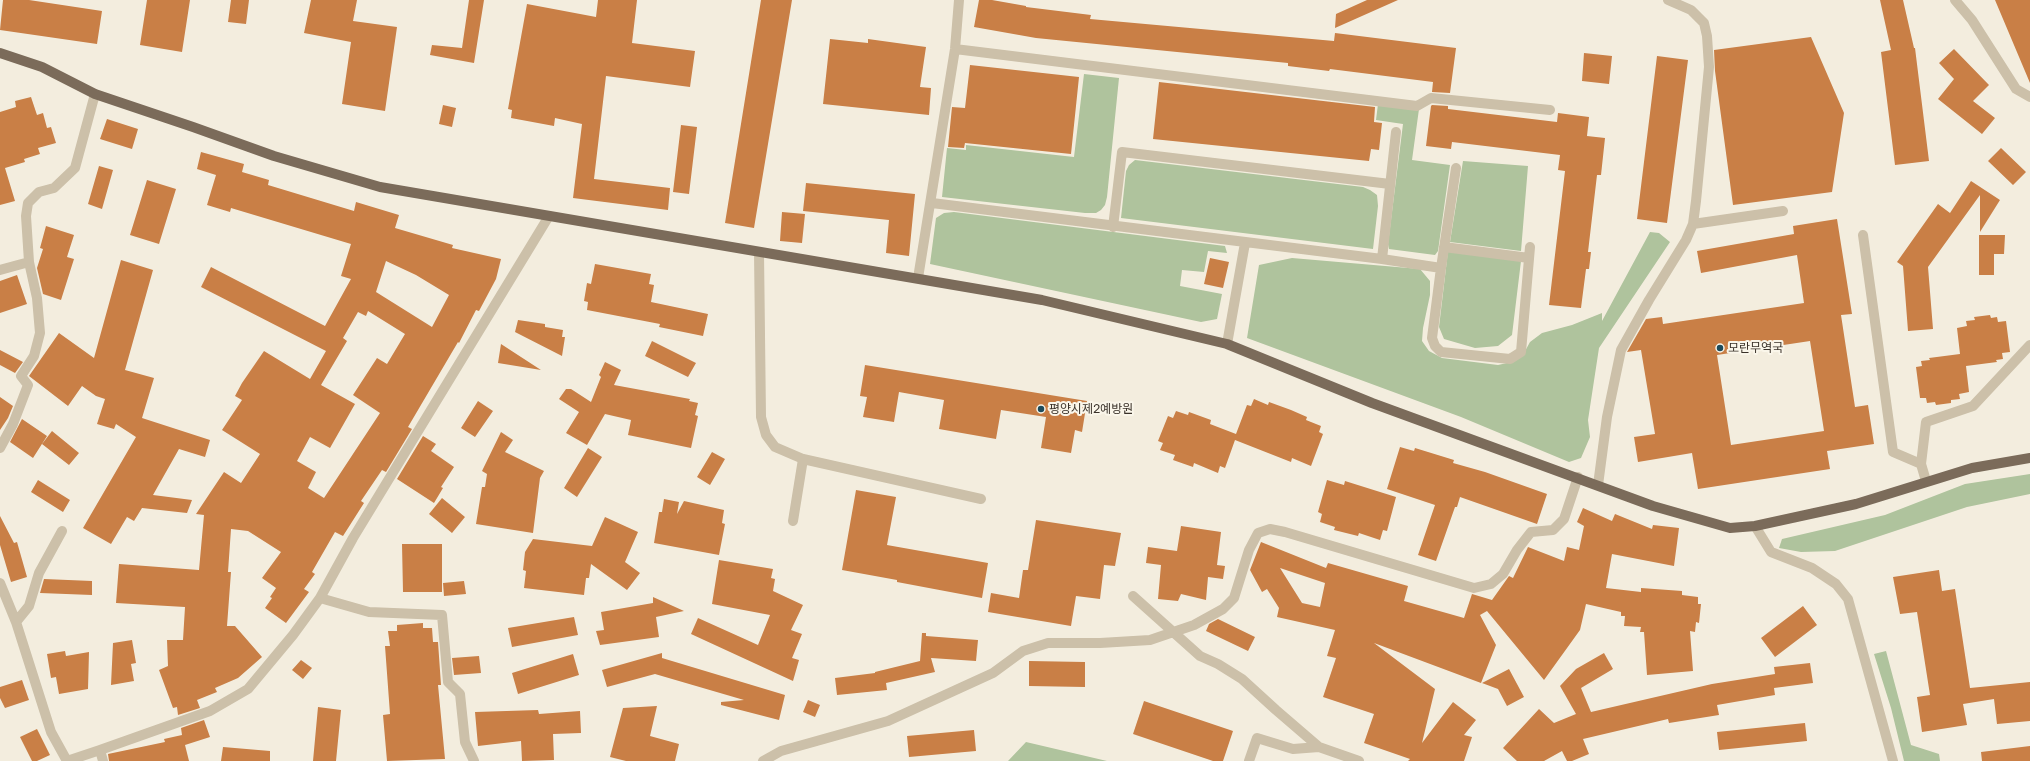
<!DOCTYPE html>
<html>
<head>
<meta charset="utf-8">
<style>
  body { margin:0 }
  canvas { display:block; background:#f3edde }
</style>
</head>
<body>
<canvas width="2030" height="761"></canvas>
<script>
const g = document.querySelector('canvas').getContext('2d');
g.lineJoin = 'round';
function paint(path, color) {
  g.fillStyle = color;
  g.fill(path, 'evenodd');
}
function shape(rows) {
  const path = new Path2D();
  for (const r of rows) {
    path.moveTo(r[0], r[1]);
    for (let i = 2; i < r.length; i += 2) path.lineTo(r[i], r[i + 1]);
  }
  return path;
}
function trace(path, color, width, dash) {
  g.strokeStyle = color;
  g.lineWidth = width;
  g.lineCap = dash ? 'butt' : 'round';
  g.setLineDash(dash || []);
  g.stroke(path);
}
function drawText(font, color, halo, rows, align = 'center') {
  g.font = font + ' "Golos Text","Noto Sans KR",sans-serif';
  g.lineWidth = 4;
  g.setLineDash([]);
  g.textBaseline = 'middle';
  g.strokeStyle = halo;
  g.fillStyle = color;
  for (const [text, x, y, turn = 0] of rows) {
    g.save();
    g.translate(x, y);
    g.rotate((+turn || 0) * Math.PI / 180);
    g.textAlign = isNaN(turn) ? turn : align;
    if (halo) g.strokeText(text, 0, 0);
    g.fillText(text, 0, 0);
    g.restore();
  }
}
paint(shape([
  [1084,74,1119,78,1107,197,1105,205,1101,210,1096,213,1085,213,942,197,947,148,966,150,966,145,1074,157],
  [1378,104,1419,109,1412,160,1450,165,1438,251,1435,255,1389,249,1388,244,1403,124,1376,120],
  [1135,160,1363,187,1370,190,1377,195,1378,206,1373,249,1121,218,1126,171,1129,165],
  [1463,161,1528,166,1521,251,1450,242],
  [954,212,1225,246,1227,253,1208,251,1204,272,1182,270,1180,286,1222,294,1217,319,1201,322,930,264,936,218,944,213],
  [1650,232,1659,233,1670,242,1599,348,1588,420,1590,437,1581,458,1569,462,1461,417,1247,338,1259,265,1292,258,1420,269,1430,281,1430,295,1423,328,1422,341,1429,351,1442,358,1498,365,1507,363,1524,353,1530,342,1542,333,1572,325,1602,313,1602,321],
  [1448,251,1521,261,1512,335,1498,346,1475,348,1444,339,1439,327],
  [2030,474,2030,494,1967,507,1835,551,1801,552,1779,548,1782,539,1885,515,1965,484],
  [1886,651,1911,745,1939,754,1940,761,1904,761,1891,708,1874,654],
  [1026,742,1107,761,1008,761]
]), '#afc39d');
paint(shape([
  [3,0,29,0,102,11,97,44,0,30],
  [147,0,190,0,182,52,140,45],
  [231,0,249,0,246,24,228,22],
  [311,0,357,0,353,21,397,27,385,111,342,104,351,42,304,33],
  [469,0,484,0,474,63,430,55,432,45,462,48],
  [598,0,637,0,632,43,695,51,690,87,606,76,594,179,670,188,668,210,573,198,582,124,555,118,554,126,511,118,512,110,508,109,527,4,596,17],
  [761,0,792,0,754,228,725,223],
  [979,0,992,0,1026,6,1026,7,1091,15,1090,19,1334,41,1335,33,1456,48,1450,93,1432,92,1433,82,1330,69,1329,71,1288,66,1288,63,1036,38,974,27],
  [1367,0,1398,0,1335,28,1336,14],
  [1880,0,1903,0,1914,48,1915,48,1929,161,1895,165,1881,52,1891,50],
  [1995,0,2030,0,2030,83],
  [1811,37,1844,113,1832,192,1733,205,1715,71,1714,50],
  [830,39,868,43,868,39,926,47,920,87,931,88,929,115,823,104],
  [1954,49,1989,85,1973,101,1995,118,1982,134,1938,99,1954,79,1939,63],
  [1584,53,1612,56,1609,84,1582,81],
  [1657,56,1688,60,1667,223,1637,219],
  [970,65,1079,77,1071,154,965,143,964,148,948,147,952,107,965,108],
  [1159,82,1375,107,1374,122,1382,123,1379,150,1371,149,1369,161,1153,139],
  [31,97,37,115,43,113,47,128,51,127,56,143,38,148,40,154,24,159,25,162,5,168,15,201,0,205,0,112,16,107,15,101],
  [443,105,456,108,452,127,439,124],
  [1432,105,1448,106,1448,109,1557,122,1558,113,1589,117,1587,136,1605,138,1601,175,1597,175,1588,252,1591,252,1589,269,1586,269,1581,308,1549,305,1565,171,1558,170,1560,155,1452,142,1451,149,1426,146,1431,106],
  [107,119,138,129,132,149,100,139],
  [681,125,697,127,689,194,673,192],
  [2001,148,2026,172,2013,185,1988,161],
  [201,152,244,164,242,172,269,180,268,185,354,211,356,202,399,215,395,228,453,245,452,248,501,259,496,279,479,311,476,310,459,343,458,342,408,427,412,429,386,472,382,470,361,501,364,503,343,536,335,532,312,572,315,574,304,589,309,592,286,623,265,608,272,598,270,597,276,588,262,578,281,552,248,531,231,529,228,572,231,572,227,626,235,626,262,657,238,678,215,688,217,692,197,700,200,708,178,715,177,707,173,708,159,670,168,666,167,640,183,640,185,607,116,603,119,564,199,570,204,515,196,514,224,472,241,483,260,454,222,430,242,400,235,396,242,383,264,351,310,379,326,351,201,287,211,267,325,326,351,279,341,276,351,244,231,208,230,212,207,205,216,175,197,169],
  [386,261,416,275,449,295,432,327,376,292],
  [368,311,405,334,387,364,377,358,353,395,380,413,324,498,308,488,316,472,297,461,310,437,330,448,355,404,321,385,347,341,343,338,358,312,366,316],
  [99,166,113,170,102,209,88,204],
  [147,180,176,189,159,244,130,235],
  [1971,181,2000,200,1980,232,1980,195,1928,267,1933,329,1908,331,1903,266,1897,262,1938,204,1950,213],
  [806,183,915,194,909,256,886,253,889,220,803,211],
  [782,212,805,214,802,243,780,241],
  [1837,219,1852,314,1841,315,1855,407,1868,405,1874,444,1827,451,1830,469,1698,489,1692,453,1638,462,1634,437,1655,434,1641,350,1627,352,1646,319,1662,317,1663,324,1804,303,1797,255,1701,273,1697,251,1794,234,1793,226],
  [1810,341,1824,431,1731,445,1717,355],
  [46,226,74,235,67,257,74,259,61,300,43,294,37,268,43,249,40,248],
  [1979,235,2005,235,2004,254,1994,254,1994,275,1979,275],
  [1210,258,1229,262,1223,288,1204,284],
  [121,260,153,270,125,370,154,378,142,418,210,440,205,457,179,449,153,495,192,500,187,513,142,508,134,521,127,517,111,544,83,528,136,437,116,424,114,429,97,424,105,399,96,396,82,386,68,406,29,376,59,333,94,358],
  [595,264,651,274,649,284,654,285,651,302,708,314,703,336,659,327,660,324,587,310,588,302,584,301,587,283,591,284],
  [17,275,27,304,0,313,0,281],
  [1990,315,1991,318,1997,317,1998,322,2006,321,2010,352,2002,353,2003,359,1996,360,1997,362,1966,366,1969,392,1959,394,1960,399,1951,400,1951,403,1936,405,1935,402,1927,403,1926,398,1920,398,1916,367,1922,366,1921,361,1930,360,1929,358,1960,354,1957,328,1967,326,1966,321,1975,320,1974,317],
  [518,320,545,324,545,327,563,330,562,337,565,337,562,356,515,332],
  [652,341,696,363,688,377,645,356],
  [501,344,541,370,498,363],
  [0,350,23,362,15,373,0,365],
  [605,362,621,370,614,385,690,399,689,401,698,403,695,415,698,416,691,448,628,435,631,420,605,414,587,445,566,433,579,412,559,399,566,389,571,389,591,402,601,377,599,375],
  [865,365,1087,401,1082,432,1075,430,1071,453,1041,448,1046,417,1001,410,996,439,939,429,944,400,899,392,894,422,863,417,867,397,860,396],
  [0,397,13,406,8,418,0,430],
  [1254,399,1268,405,1269,402,1291,410,1307,417,1306,420,1321,426,1319,432,1323,434,1311,466,1292,458,1291,462,1235,440,1225,468,1220,466,1218,473,1194,463,1193,467,1173,460,1175,455,1160,450,1163,443,1158,441,1168,416,1173,418,1176,411,1188,415,1189,412,1211,420,1210,424,1236,434,1247,405,1251,406],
  [478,401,493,411,475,437,461,428],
  [22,419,47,436,33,458,10,442],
  [52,431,79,453,69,465,42,444],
  [501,432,513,440,505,452,544,471,540,478,533,533,476,524,482,487,485,487,487,474,482,471],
  [423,436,436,444,431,451,454,467,441,487,443,488,434,503,397,479],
  [1400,447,1414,451,1415,448,1454,460,1453,463,1485,472,1547,494,1537,524,1460,497,1457,507,1455,507,1436,561,1418,555,1435,505,1387,489],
  [588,448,602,457,577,497,564,488],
  [712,452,725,459,710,485,697,477],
  [38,480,70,500,63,512,31,492],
  [1327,480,1344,485,1345,481,1396,497,1387,531,1383,530,1380,540,1359,533,1358,536,1334,530,1335,527,1320,522,1322,514,1318,512],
  [856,490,896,497,887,545,988,563,982,598,897,582,897,580,842,570],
  [442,498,465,517,452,533,429,514],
  [664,499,679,502,677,514,684,501,724,510,722,523,725,524,719,555,654,543,659,512,662,512],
  [1583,508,1612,521,1615,514,1652,529,1653,525,1679,528,1674,566,1612,554,1606,588,1641,592,1641,588,1682,591,1682,595,1698,597,1698,604,1701,604,1699,623,1696,622,1695,632,1690,631,1693,671,1647,675,1644,632,1640,632,1641,627,1624,626,1625,616,1621,616,1621,612,1586,604,1580,630,1544,680,1487,611,1480,615,1496,645,1481,683,1374,643,1435,689,1422,743,1453,702,1476,720,1464,735,1472,737,1464,761,1408,761,1410,759,1364,743,1374,714,1323,697,1336,658,1327,656,1335,630,1277,617,1279,608,1267,589,1262,592,1250,570,1261,542,1326,568,1328,563,1408,586,1404,601,1464,618,1472,594,1492,600,1509,576,1513,578,1528,547,1564,561,1567,547,1579,550,1584,526,1577,522],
  [1280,568,1325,583,1320,607,1302,603],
  [0,516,14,543,17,542,27,577,11,582,0,545],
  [605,517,638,532,625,562,640,573,627,590,591,564,589,578,586,578,584,595,524,588,526,571,523,570,525,552,533,539,592,546],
  [1036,520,1121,533,1115,566,1104,565,1100,599,1076,596,1071,626,988,612,991,593,1019,598,1023,570,1028,570],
  [1181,526,1221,532,1217,565,1225,566,1223,579,1208,577,1206,600,1181,594,1178,601,1158,599,1161,565,1146,563,1148,547,1177,551],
  [402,544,442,544,442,592,403,592],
  [719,560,773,569,771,578,775,579,773,591,803,605,791,630,802,634,792,658,799,660,793,681,691,634,698,618,758,645,770,615,712,604],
  [1939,570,1942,591,1955,589,1970,688,2030,682,2030,721,1997,724,1994,699,1963,704,1967,725,1922,732,1917,697,1930,695,1917,612,1900,614,1893,577],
  [44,579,92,581,92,595,40,593],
  [464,581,466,594,444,596,443,583],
  [653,597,684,611,656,617,659,637,600,645,596,631,604,630,601,612,653,603],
  [1803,606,1817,625,1775,657,1761,638],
  [574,617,578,635,512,647,508,628],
  [1218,619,1255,637,1248,651,1206,631,1209,624],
  [423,623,423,628,432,628,433,642,438,642,441,685,438,685,445,759,387,761,383,715,390,714,385,646,390,646,388,631,397,631,397,625],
  [922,633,926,633,926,636,978,640,976,661,931,658,935,672,886,683,887,690,837,695,835,678,875,673,875,672,920,661],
  [132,640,136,663,131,664,134,681,111,685,113,643],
  [65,651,66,656,89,652,88,689,59,694,56,677,51,678,47,654],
  [662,653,662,658,785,695,779,720,721,705,721,702,744,700,655,674,607,687,602,670],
  [1604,653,1613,669,1581,688,1591,712,1712,684,1775,674,1774,667,1810,663,1813,683,1774,688,1775,695,1717,705,1719,715,1669,723,1668,719,1583,739,1589,754,1572,761,1567,761,1562,751,1544,761,1517,761,1503,748,1539,709,1554,723,1576,714,1560,686,1576,669],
  [573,654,579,675,518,694,512,673],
  [479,656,481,673,454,675,452,658],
  [301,660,312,668,303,679,292,670],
  [1029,661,1085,662,1085,687,1029,686],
  [1509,669,1524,697,1507,706,1498,689,1482,683],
  [22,680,29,700,5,708,0,698,0,687],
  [808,700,820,705,815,717,803,712],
  [1144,701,1233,731,1223,761,1213,761,1133,734],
  [657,706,650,736,679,744,675,761,626,761,610,757,623,708],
  [318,707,341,710,336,761,313,761],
  [538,710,539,714,580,711,581,733,553,734,554,760,522,761,521,741,478,746,475,712],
  [204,720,210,737,185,745,189,761,109,761,108,754,165,742,164,739,182,735,181,728],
  [1805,723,1807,741,1719,750,1717,732],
  [37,729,50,755,37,761,32,761,20,737],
  [974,730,976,751,909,757,907,736],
  [2030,746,2030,761,1982,761,1981,752],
  [223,747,270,751,270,761,221,761]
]), '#c97f46');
trace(shape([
  [1955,0,1972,20,2016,89,2030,97],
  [955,49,1417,106,1431,98,1550,110],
  [932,203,1382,259,1441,268,1432,338,1435,346,1441,352,1510,359,1521,352,1530,247],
  [1693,224,1783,211],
  [1113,227,1122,152,1390,184],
  [1863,235,1893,452,1921,464],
  [1444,247,1529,258],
  [759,252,761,417,766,435,775,447,803,459,981,499],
  [1382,259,1396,132],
  [1441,268,1456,168],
  [0,270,29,262],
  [918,278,955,49,959,0],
  [1227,344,1245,243],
  [0,448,13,424,28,385,21,376,34,356,40,333,37,298,29,262,26,216,28,203,39,192,54,188,75,168,95,94],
  [1926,481,1921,464,1926,422,1973,406,2030,345],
  [1598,485,1607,417,1621,350,1649,300,1686,240,1693,224,1696,201,1709,67,1707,36,1704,23,1691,10,1668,0],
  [793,521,803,459],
  [1755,526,1771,552,1812,568,1836,584,1848,599,1893,761],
  [0,583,16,622,51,732,67,761,100,750],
  [1133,596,1200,656,1218,664,1242,679,1276,710,1319,747,1359,761],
  [320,598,369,612,442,615,448,682,460,694,465,742,474,761],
  [16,622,29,606,39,573,62,531],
  [103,761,100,750,210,711,248,689,293,635,320,598,353,538,549,216],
  [763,761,781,751,888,721,993,673,1023,651,1048,643,1100,643,1150,640,1194,625,1223,609,1234,598,1249,550,1258,533,1270,529,1285,532,1474,588,1491,584,1503,574,1517,550,1531,532,1553,530,1564,519,1578,477],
  [1249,761,1257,738,1293,749,1319,747]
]), '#ccc0a9', 10);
trace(shape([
  [0,53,42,67,95,94,193,127,274,156,380,187,1042,300,1227,344,1372,403,1653,506,1730,528,1755,526,1856,504,1972,468,2030,458]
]), '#7b6b5a', 10);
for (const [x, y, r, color] of [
  [1720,348,4,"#1d4b5b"],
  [1041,409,4,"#1d4b5b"]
]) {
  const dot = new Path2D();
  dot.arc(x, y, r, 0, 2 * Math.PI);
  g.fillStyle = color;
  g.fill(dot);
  trace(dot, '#faf6ea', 1.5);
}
drawText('12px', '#393129', '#faf6ea', [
  ["모란무역국",1728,348],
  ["평양시제2예방원",1049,409]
], 'left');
</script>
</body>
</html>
